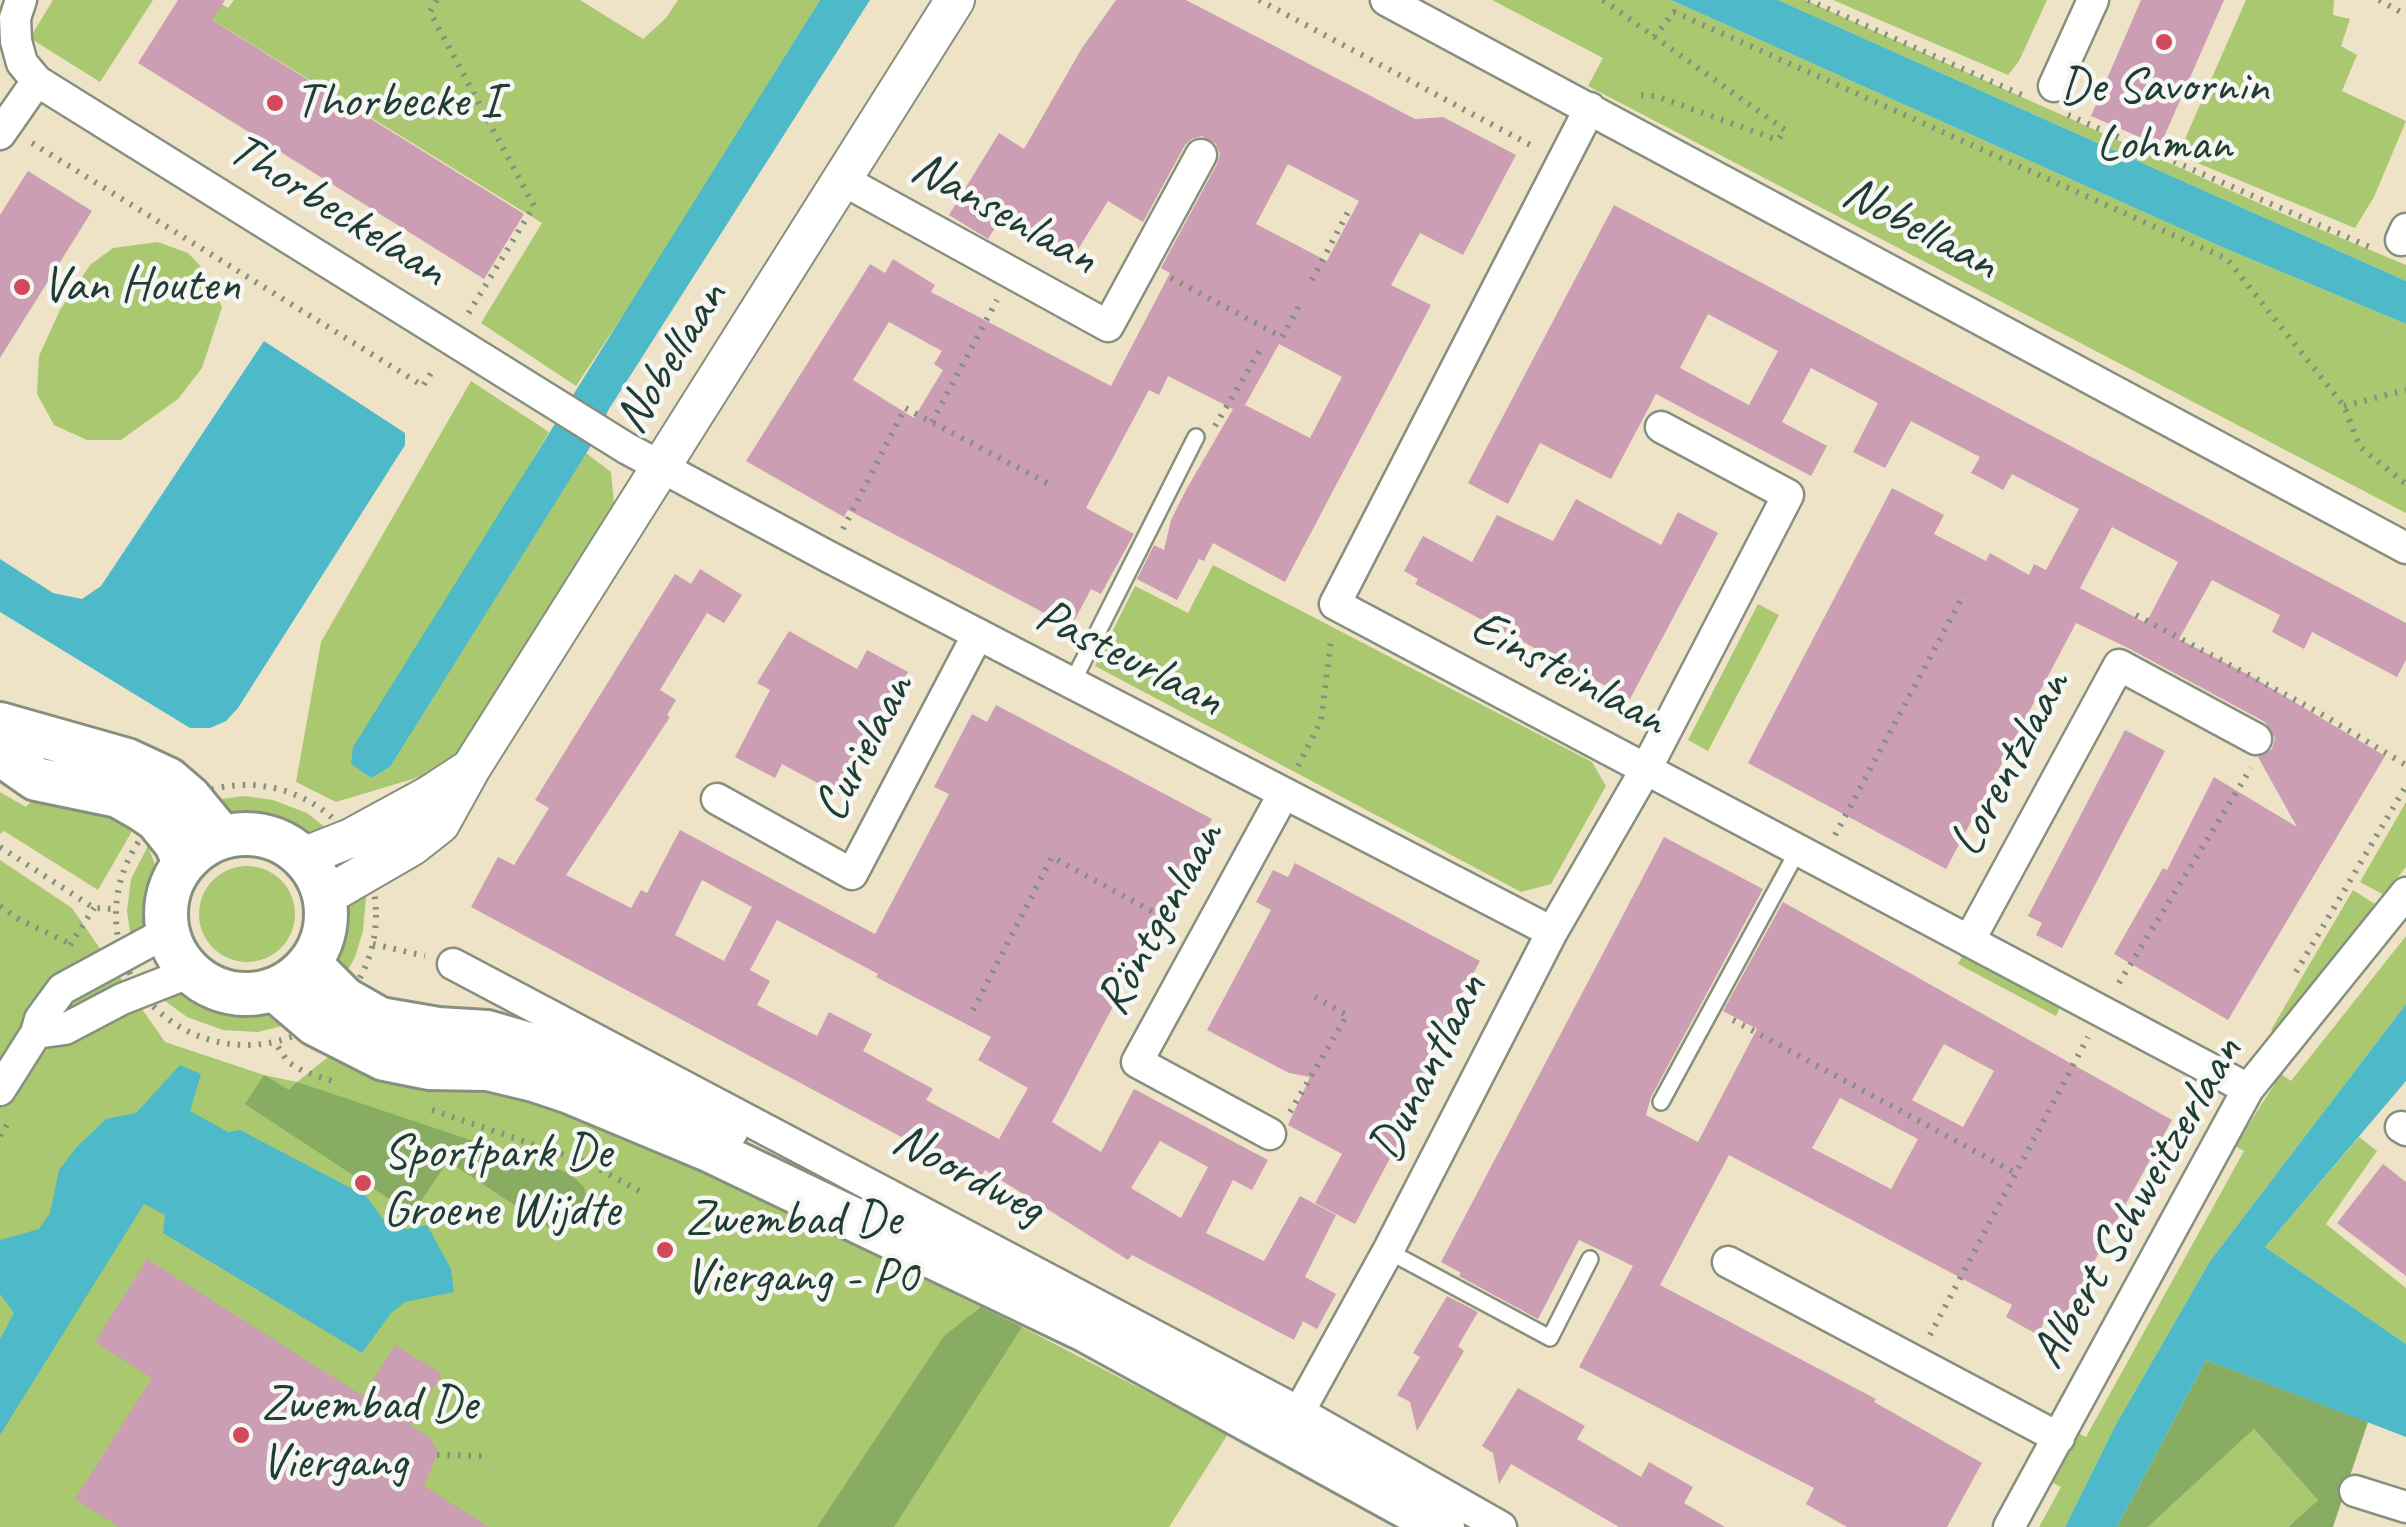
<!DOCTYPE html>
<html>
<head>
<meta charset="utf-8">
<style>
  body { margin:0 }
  canvas { display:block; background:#eee3c7 }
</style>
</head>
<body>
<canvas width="2406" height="1527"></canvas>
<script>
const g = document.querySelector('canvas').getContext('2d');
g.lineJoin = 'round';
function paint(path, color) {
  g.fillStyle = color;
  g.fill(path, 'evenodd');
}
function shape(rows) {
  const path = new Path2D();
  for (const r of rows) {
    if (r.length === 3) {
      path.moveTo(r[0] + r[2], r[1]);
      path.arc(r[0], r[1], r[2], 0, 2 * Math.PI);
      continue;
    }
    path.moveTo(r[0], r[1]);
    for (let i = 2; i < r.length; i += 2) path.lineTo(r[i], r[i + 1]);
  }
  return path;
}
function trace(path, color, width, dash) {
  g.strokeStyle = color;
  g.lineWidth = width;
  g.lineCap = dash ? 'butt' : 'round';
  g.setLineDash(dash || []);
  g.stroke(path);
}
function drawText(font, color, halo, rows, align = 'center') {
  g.font = font + ' Caveat,sans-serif';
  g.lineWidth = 9;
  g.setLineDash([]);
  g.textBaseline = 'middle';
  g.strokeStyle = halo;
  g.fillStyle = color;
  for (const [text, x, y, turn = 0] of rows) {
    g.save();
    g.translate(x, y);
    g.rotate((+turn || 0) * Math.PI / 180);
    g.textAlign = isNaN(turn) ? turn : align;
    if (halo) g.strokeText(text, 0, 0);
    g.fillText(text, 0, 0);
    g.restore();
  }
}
paint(shape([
  [53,0,153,0,100,82,30,38],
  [180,0,215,0,228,8,234,0,580,0,643,39,666,18,678,0,820,0,637,294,576,386,481,323,542,223],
  [1492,0,1671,0,2222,247,2406,324,2406,513,1588,86,1603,58],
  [1778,0,1805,0,2281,213,2406,265,2406,281],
  [1833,0,2047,0,2019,61,2008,75],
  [2246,0,2334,0,2333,15,2350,19,2341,46,2357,55,2342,91,2406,121,2374,197,2355,228,2178,155],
  [158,242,188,253,204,270,222,307,202,368,178,399,121,440,87,440,54,425,37,394,39,356,60,310,90,265,113,248],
  [471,381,549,432,351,764,371,778,390,767,586,453,611,472,614,504,453,759,426,775,336,802,296,782,321,642],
  [1213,565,1592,762,1606,786,1551,884,1521,892,1095,666,1135,586,1188,613],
  [1758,604,1779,615,1708,751,1688,740],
  [0,792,26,807,36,796,108,809,135,826,98,890,4,831,0,834],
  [245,796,273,800,307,813,330,831,308,838,263,825,241,823,217,814,206,801],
  [2406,802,2406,867,2384,895,2360,882],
  [148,846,160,878,155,902,145,925,131,939,127,911,131,879],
  [0,860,72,908,165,1042,264,1075,297,1082,333,1053,566,1105,1022,1327,1228,1434,1169,1527,0,1527],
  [247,914,48],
  [2353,890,2375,904,2276,1033,2271,1030],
  [361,894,366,897,363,931,355,957,343,979,333,954,337,920],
  [2406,936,2406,1004,2210,1261,2115,1426,2065,1527,2039,1527,2061,1487,2049,1481,2076,1432,2086,1437,2244,1151,2235,1146,2281,1074,2291,1081],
  [1963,955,2060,1007,2056,1016,1958,964],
  [187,988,220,1001,250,1005,280,1014,290,1024,258,1032,223,1030,187,1017,157,995],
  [2359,1137,2377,1151,2326,1224,2406,1288,2406,1344,2265,1247],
  [2254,1429,2318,1500,2288,1527,2148,1527]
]), '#aac86f');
paint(shape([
  [264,1075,289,1090,297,1082,569,1173,584,1187,589,1205,584,1218,557,1233,452,1164,444,1167,412,1214,245,1104],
  [981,1307,1022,1327,894,1527,817,1527,944,1336],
  [2206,1360,2368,1422,2333,1527,2288,1527,2318,1500,2254,1429,2148,1527,2117,1527]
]), '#87ac62');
paint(shape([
  [820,0,870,0,609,409,589,449,390,767,371,778,351,764,353,747],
  [1671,0,1778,0,2406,281,2406,324,2222,247],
  [264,341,405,433,405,445,238,708,226,721,210,728,190,728,0,612,0,559,53,593,82,599,101,586],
  [2406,1004,2406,1081,2265,1247,2406,1344,2406,1437,2206,1360,2117,1527,2065,1527,2115,1426,2210,1261],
  [180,1065,201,1074,190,1111,228,1132,240,1130,366,1196,388,1226,408,1229,427,1225,451,1269,454,1292,405,1302,391,1313,362,1353,163,1233,165,1215,144,1204,0,1435,0,1339,14,1313,0,1294,0,1240,39,1229,50,1213,59,1170,76,1148,106,1119,136,1113]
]), '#4db9c9');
paint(shape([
  [178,0,225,0,212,20,524,214,484,279,138,63],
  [1116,0,1186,0,1415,119,1443,117,1516,155,1463,255,1420,233,1391,285,1431,305,1285,582,1213,543,1204,561,1199,559,1177,600,1137,579,1154,545,1164,550,1171,520,1186,490,1233,409,1168,376,1159,395,1149,390,1086,508,1134,534,1101,594,1091,589,1071,627,848,510,844,517,746,461,870,264,885,273,893,259,935,285,931,292,1111,386,1170,273,1161,268,1217,164,1220,154,1216,144,1202,136,1192,139,1185,145,1143,222,1108,201,1069,264,1000,220,988,239,949,215,999,133,1024,149,1082,48],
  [1288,164,1359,201,1327,261,1256,224],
  [889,322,942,351,934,364,943,370,914,418,853,380],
  [1279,344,1342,377,1310,438,1245,405],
  [2141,0,2224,0,2160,146,2091,116],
  [28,171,92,211,0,358,0,215],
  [1614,205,2406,623,2406,660,2397,677,2312,632,2304,649,2272,632,2280,615,2212,580,2179,639,2249,675,2385,756,2228,1020,2114,954,2163,868,2167,870,2214,777,2297,827,2258,757,2272,749,2275,738,2265,722,2128,648,2076,623,1946,869,1748,763,1892,488,1944,515,1934,534,1986,561,1990,553,2029,575,2034,564,2046,570,2079,509,2012,474,2003,490,1985,480,1971,473,1980,457,1911,421,1885,468,1853,452,1878,403,1811,368,1782,422,1827,446,1811,476,1656,394,1611,479,1540,443,1508,504,1468,483],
  [1708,314,1778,351,1749,405,1680,368],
  [2112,527,2178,562,2146,623,2080,588],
  [1576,499,1661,545,1678,512,1718,533,1630,699,1415,584,1418,579,1404,571,1423,536,1472,562,1497,515,1553,541],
  [700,569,742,595,724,623,707,613,660,690,676,700,667,715,670,717,566,875,631,908,641,890,647,893,680,830,875,934,949,794,934,787,972,714,987,722,996,705,1212,819,1052,1122,1101,1152,1134,1089,1268,1160,1252,1190,1233,1180,1206,1233,1264,1261,1300,1196,1336,1215,1305,1277,1336,1294,1317,1329,1303,1321,1294,1340,1132,1255,1128,1260,985,1170,980,1179,471,907,498,857,514,865,549,808,535,800,675,574,691,584],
  [702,880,752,907,724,961,675,935],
  [777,920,878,974,876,977,991,1037,978,1060,1028,1088,999,1139,926,1100,933,1089,863,1051,872,1034,829,1012,817,1036,757,1005,770,981,750,970],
  [1160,1141,1208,1167,1181,1218,1131,1188],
  [789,631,857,669,867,650,908,672,842,796,782,764,775,778,735,757,770,690,757,683],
  [2125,730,2165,751,2062,948,2036,935,2042,923,2028,916],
  [1664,837,1763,889,1651,1097,1646,1115,1698,1142,1757,1029,1723,1011,1783,902,2172,1120,2057,1329,2044,1322,2038,1335,2006,1317,2012,1305,1729,1155,1660,1285,1876,1399,1874,1402,1982,1463,1947,1527,1847,1527,1806,1504,1814,1488,1579,1367,1633,1266,1579,1240,1538,1319,1459,1276,1461,1273,1441,1262],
  [1944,1044,1994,1071,1963,1127,1912,1100],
  [1840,1098,1918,1139,1891,1189,1812,1148],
  [1295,863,1480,961,1424,1063,1437,1070,1355,1224,1315,1203,1342,1154,1288,1125,1310,1077,1289,1073,1207,1030,1271,910,1256,902,1273,870,1288,877],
  [2383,1164,2406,1182,2406,1276,2337,1223],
  [147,1259,363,1396,395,1345,442,1374,410,1425,430,1438,438,1452,424,1486,489,1527,119,1527,75,1499,152,1378,95,1342],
  [1447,1296,1478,1312,1458,1346,1464,1351,1417,1431,1410,1402,1397,1395,1420,1357,1413,1353],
  [1518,1388,1585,1426,1577,1439,1641,1477,1649,1462,1693,1487,1684,1503,1725,1527,1619,1527,1511,1464,1499,1484,1493,1453,1482,1446]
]), '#cb9eb3');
const service = shape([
  [1072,683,1196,437],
  [1661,1102,1798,850],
  [1388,1251,1550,1338,1590,1259]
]);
const minor = shape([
  [21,0,15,18,16,41,22,63,37,81,626,448,829,557,1552,932],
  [1386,0,2406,548],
  [2054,86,2093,0],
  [1590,108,1335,604,2248,1089],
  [0,134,37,81],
  [841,179,1108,326,1201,155],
  [2401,240,2406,229],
  [717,799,852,874,978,634],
  [1969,941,2119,665,2256,739],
  [453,964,1299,1412,1501,1527],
  [36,1033,65,1029,122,999,191,972],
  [0,1090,36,1033,40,1019,62,989,167,932],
  [2401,1127,2406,1130],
  [1270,1134,1137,1062,1284,793],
  [1728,1262,2059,1438],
  [1299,1412,1388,1251,1552,932,1646,769,1788,495,1661,427],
  [2355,1491,2406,1507],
  [2009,1527,2248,1089,2406,893]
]);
const tertiary = shape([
  [303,857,351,838,430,795,465,772],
  [324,897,412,846,440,824,471,768,955,0]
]);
const secondary = shape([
  [0,724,127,760,168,779,190,798,222,837],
  [0,754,36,779,118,796,141,809,157,820,176,844,184,863],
  [246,914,80],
  [309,963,345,999,380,1019,438,1029,487,1032,573,1057,727,1129],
  [274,989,315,1024,384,1059,429,1068,488,1069,534,1080,570,1092,709,1150,1085,1330,1443,1527]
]);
trace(service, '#86907e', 20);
trace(minor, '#86907e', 35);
trace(tertiary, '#86907e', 42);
trace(secondary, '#86907e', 48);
trace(shape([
  [437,0,430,12,534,206,468,314],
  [1259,0,1536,148],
  [1603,0,1785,130,1778,140,1656,96,1637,95],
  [1808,0,2024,96],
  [2379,0,2406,15],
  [1654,37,1674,12,2227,259,2344,406,2360,447,2406,484],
  [2068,115,2372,248],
  [32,143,423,386,435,367],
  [1171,278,1282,337,1300,304],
  [1312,280,1348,212],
  [2344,406,2406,390],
  [932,422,997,300],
  [1215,426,1260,350],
  [843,529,905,408,1053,486],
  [2136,615,2318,712,2406,765],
  [1298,766,1321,721,1331,640],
  [246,915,130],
  [1835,835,1964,594],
  [0,847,94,908,115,909],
  [0,906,20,920,71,944],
  [373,944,425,956],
  [70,945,94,908],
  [2296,972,2406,786],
  [2119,983,2251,768],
  [973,1010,1052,857,1177,925],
  [1733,1020,2017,1174],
  [278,1047,288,1062,303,1071,338,1083],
  [432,1110,588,1163,645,1194],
  [1290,1112,1347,1015,1315,997],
  [0,1136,10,1120],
  [1930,1335,2088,1037],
  [437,1455,482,1456]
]), '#86907e', 6, [2.5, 8]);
trace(service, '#fff', 15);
trace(minor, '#fff', 30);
trace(tertiary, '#fff', 38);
trace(secondary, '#fff', 42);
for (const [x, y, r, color] of [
  [2164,42,10,"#d1495b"],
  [275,103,10,"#d1495b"],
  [22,287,10,"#d1495b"],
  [363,1183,10,"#d1495b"],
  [665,1250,10,"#d1495b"],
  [241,1435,10,"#d1495b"]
]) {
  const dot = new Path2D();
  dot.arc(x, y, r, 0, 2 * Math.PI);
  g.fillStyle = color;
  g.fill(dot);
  trace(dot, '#f6f6f2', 4);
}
drawText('50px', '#1f3d34', '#f6f6f2', [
  ["De Savornin",2164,88,"center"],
  ["Lohman",2164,146,"center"],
  ["Thorbecke I",295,103],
  ["Van Houten",42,287],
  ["Sportpark De",383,1154],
  ["Groene Wijdte",383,1212],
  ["Zwembad De",685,1221],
  ["Viergang - P0",685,1279],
  ["Zwembad De",261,1406],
  ["Viergang",261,1464]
], 'left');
drawText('50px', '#1f3d34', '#f6f6f2', [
  ["Thorbeckelaan",337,211,32],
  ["Nansenlaan",1004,214,29],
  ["Nobellaan",1920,229,28],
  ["Nobellaan",672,358,-58],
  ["Pasteurlaan",1129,659,27],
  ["Einsteinlaan",1568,674,28],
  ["Curielaan",865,748,-62],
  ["Lorentzlaan",2011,764,-62],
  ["Röntgenlaan",1161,919,-61],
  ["Dunantlaan",1429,1068,-63],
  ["Noordweg",968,1175,28],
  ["Albert Schweitzerlaan",2138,1203,-60]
]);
</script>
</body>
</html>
